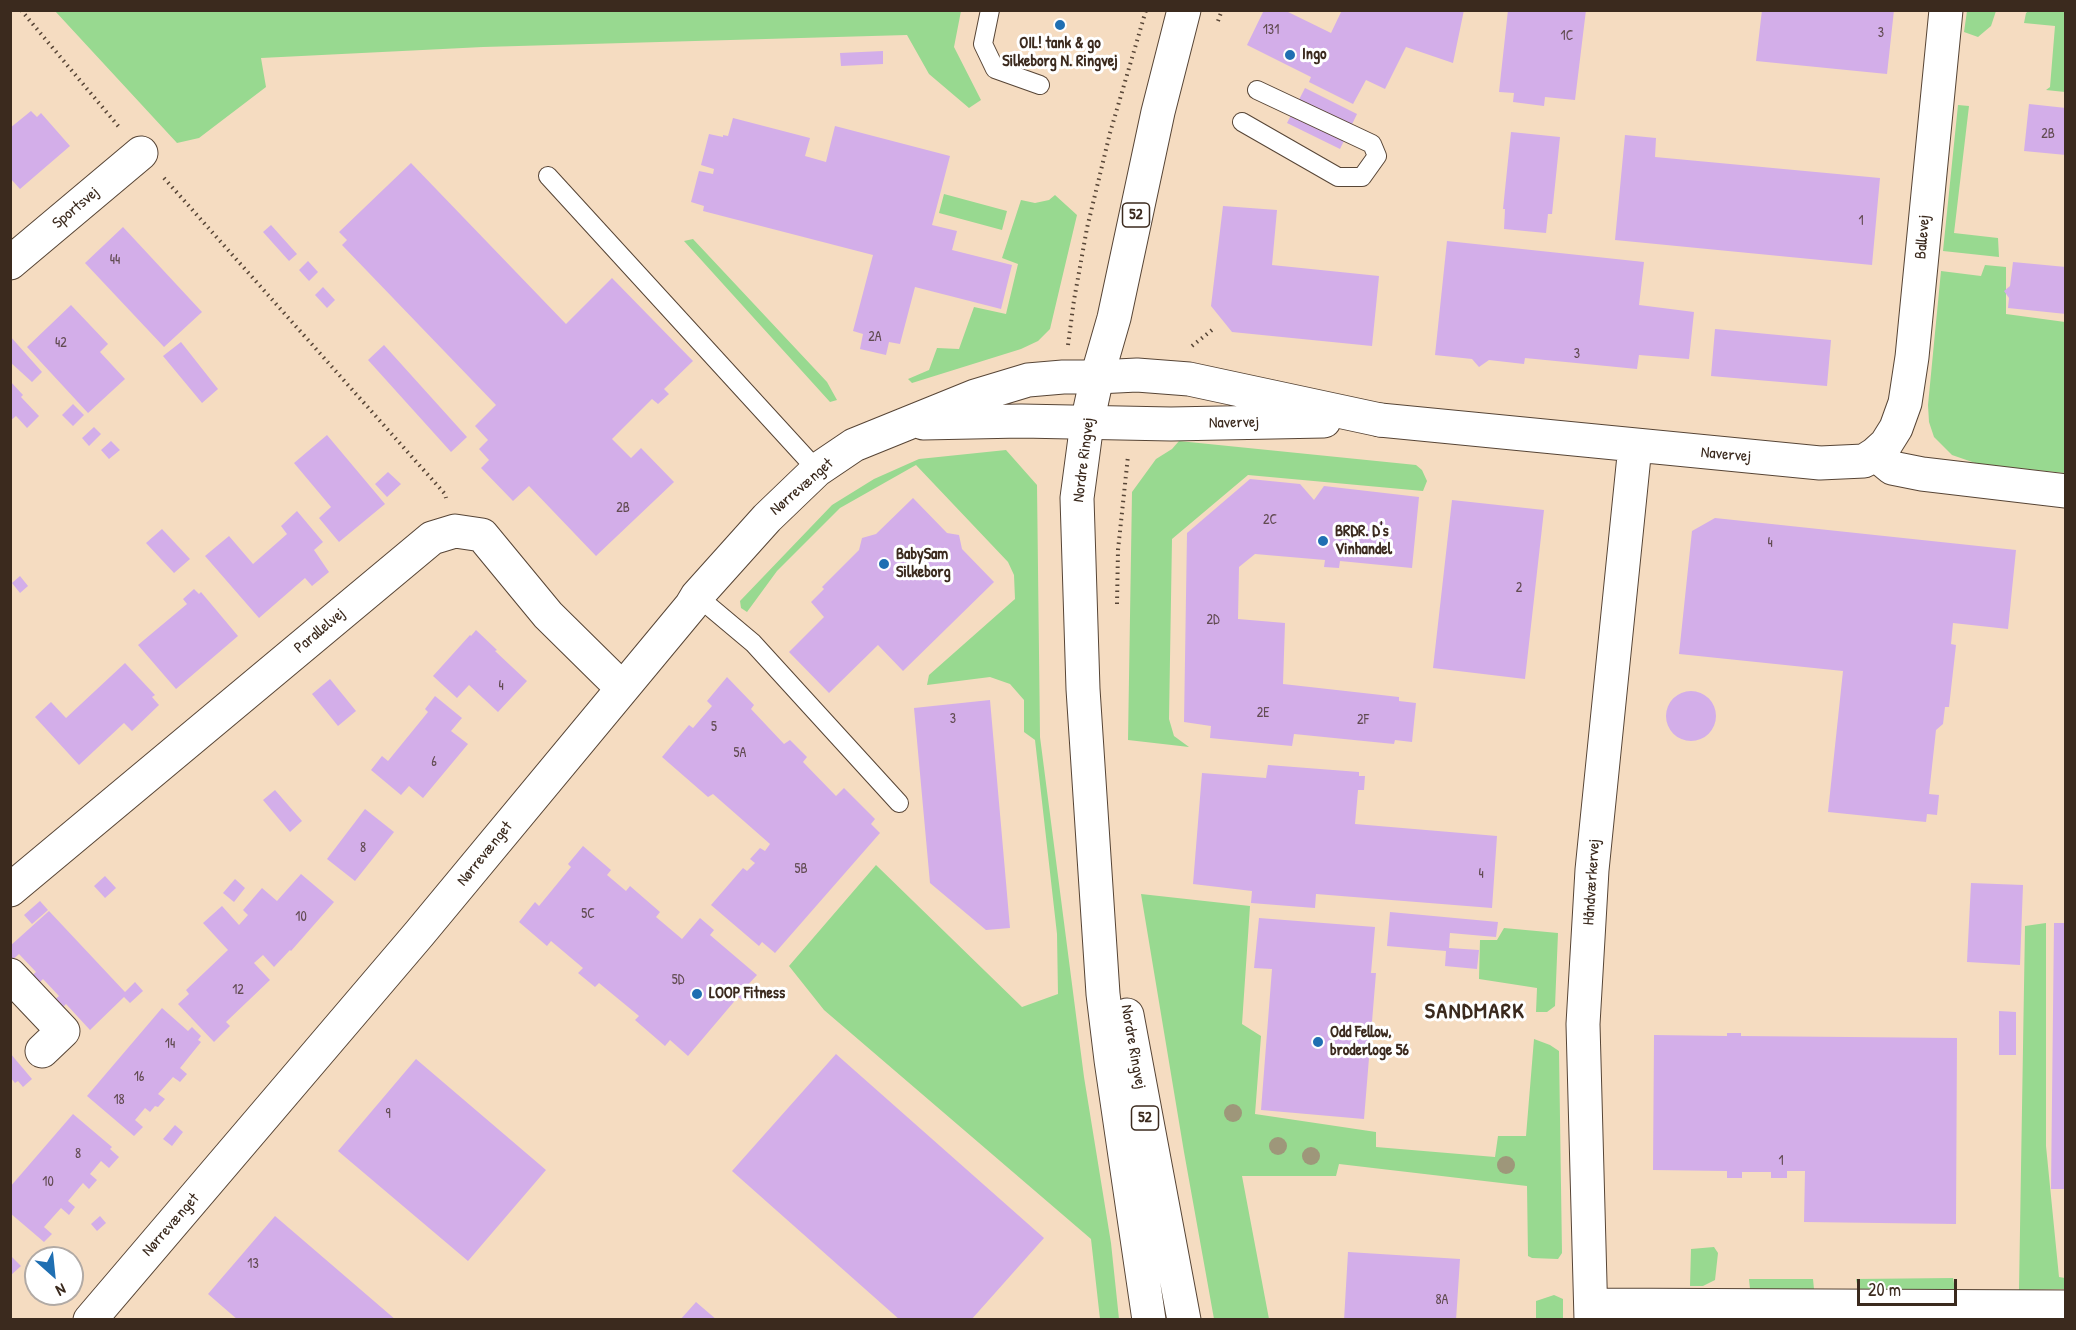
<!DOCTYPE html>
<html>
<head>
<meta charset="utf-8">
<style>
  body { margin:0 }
  #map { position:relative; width:2076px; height:1330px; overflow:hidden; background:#f5dcc1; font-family:"Patrick Hand",sans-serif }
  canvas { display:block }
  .frame { position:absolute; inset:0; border:12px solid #3b2a1e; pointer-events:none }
  .north { position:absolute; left:24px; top:1246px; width:60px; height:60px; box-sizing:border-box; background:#fff; border:2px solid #b1aaa5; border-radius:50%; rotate:153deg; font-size:16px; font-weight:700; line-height:24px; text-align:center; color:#3b2a1e }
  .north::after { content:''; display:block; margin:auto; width:21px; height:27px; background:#1f6fb2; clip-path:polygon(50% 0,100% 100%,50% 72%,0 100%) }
  .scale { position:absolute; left:1857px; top:1279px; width:100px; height:27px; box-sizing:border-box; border:3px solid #3b2a1e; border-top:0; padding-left:8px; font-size:18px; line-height:21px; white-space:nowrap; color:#3b2a1e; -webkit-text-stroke:4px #fff; paint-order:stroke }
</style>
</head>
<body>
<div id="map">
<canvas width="2076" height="1330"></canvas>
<div class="frame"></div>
<div class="north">N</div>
<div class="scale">20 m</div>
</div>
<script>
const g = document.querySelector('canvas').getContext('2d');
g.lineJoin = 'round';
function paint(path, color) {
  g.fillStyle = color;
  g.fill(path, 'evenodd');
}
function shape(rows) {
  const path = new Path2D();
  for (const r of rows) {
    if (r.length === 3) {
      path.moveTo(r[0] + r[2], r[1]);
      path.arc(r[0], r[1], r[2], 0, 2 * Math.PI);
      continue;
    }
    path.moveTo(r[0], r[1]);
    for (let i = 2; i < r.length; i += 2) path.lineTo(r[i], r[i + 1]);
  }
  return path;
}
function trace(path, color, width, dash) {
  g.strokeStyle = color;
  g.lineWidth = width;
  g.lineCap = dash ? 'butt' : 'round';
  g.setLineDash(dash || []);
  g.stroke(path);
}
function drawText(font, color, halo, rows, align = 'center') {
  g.font = font + ' "Patrick Hand",sans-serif';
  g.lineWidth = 6;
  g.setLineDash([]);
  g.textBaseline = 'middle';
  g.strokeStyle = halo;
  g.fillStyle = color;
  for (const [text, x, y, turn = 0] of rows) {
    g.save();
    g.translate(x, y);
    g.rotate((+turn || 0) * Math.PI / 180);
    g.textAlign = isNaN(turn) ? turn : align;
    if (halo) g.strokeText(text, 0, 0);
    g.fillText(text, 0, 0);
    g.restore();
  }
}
paint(shape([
  [2030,10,2065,11,2065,92,2046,90,2050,87,2055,26,2024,23,2026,13],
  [55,11,961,11,954,47,981,100,969,108,929,74,907,35,483,47,261,58,266,87,199,138,177,143],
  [1967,11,1967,10,1996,11,1991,26,1978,37,1964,32],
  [1958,105,1969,106,1954,233,1998,238,1999,257,1943,251],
  [944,194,1007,211,1002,230,939,213],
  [1055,195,1077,215,1050,329,1038,341,1021,349,912,383,908,379,929,370,937,348,959,349,974,307,1006,314,1018,264,1002,258,1021,200,1035,203,1049,200],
  [693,239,827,382,837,400,830,402,684,241],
  [1985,265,2006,267,2006,314,2065,322,2065,473,1978,464,1952,455,1934,437,1929,422,1928,405,1941,271,1981,276],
  [1179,441,1416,465,1422,470,1427,481,1423,491,1248,475,1172,539,1169,719,1174,736,1189,747,1128,740,1132,492,1156,459,1172,449],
  [1006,450,1037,485,1040,737,1084,1077,1111,1243,1119,1319,1100,1319,1091,1239,824,1010,789,966,876,865,1022,1007,1058,994,1057,934,1035,740,1024,732,1024,700,1010,684,990,677,927,685,929,675,1015,599,1014,575,1008,562,916,465,840,508,777,571,747,612,741,608,740,601,832,505,874,479,919,459],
  [1141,894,1250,906,1242,1024,1261,1036,1255,1114,1376,1132,1376,1147,1495,1157,1498,1136,1526,1136,1534,1039,1550,1045,1559,1051,1562,1253,1558,1259,1532,1258,1528,1256,1527,1186,1339,1164,1336,1176,1242,1176,1269,1319,1214,1319,1184,1152],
  [2046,923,2046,1146,2059,1277,2065,1278,2065,1289,2019,1290,2025,926],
  [1504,928,1558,933,1555,1006,1547,1012,1536,1012,1537,988,1479,979,1480,940,1497,940],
  [1714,1247,1718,1253,1715,1280,1703,1286,1690,1286,1691,1249],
  [1953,1278,1955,1289,1858,1289,1856,1279],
  [1749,1279,1813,1279,1814,1289,1750,1289],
  [1554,1295,1563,1299,1563,1319,1536,1319,1536,1301]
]), '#98d990');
paint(shape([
  [1264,10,1284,10,1331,33,1342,10,1464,10,1453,63,1406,47,1385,89,1366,80,1353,104,1309,82,1311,77,1247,45],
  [1508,10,1586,10,1575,100,1545,97,1544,106,1513,102,1514,93,1499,92],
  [1762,10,1894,10,1887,74,1756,61],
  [883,51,883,64,841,66,840,53],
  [1305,88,1357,114,1340,149,1287,123],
  [2029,104,2066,108,2066,155,2024,151],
  [31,111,37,117,41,113,70,146,20,189,10,178,10,128],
  [733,118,810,138,805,156,826,162,835,126,950,156,932,225,957,231,952,250,1012,265,1001,309,915,287,900,344,889,342,886,355,860,349,863,334,853,331,873,255,703,211,704,206,691,202,699,171,713,174,714,169,701,165,709,134,723,137,723,135,728,136],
  [1511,132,1560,137,1552,214,1548,214,1546,233,1504,229,1505,209,1503,209],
  [1625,135,1656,138,1655,157,1880,178,1872,265,1615,240],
  [411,163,566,324,612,278,693,361,664,389,669,394,658,404,652,399,612,439,631,458,641,448,674,482,596,556,529,486,513,501,481,468,489,460,479,449,488,440,475,426,496,405,342,245,347,240,339,232],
  [1223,206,1277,210,1272,265,1379,276,1372,346,1232,332,1211,306],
  [271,225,297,254,289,261,263,232],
  [123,227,202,312,164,347,85,263],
  [1447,241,1644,262,1639,305,1694,312,1689,359,1639,355,1637,369,1525,358,1524,364,1489,360,1479,367,1472,359,1435,355],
  [308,261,318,272,309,281,299,270],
  [2013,262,2066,267,2066,314,2008,308,2009,298,2004,291,2010,286],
  [323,287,335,300,327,308,315,295],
  [71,305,108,344,100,352,125,379,88,413,27,347],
  [1715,329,1831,340,1827,386,1711,376],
  [10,336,42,372,32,382,10,362],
  [181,342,218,389,202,403,163,356],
  [384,345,467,437,451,452,368,360],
  [10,381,23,395,21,397,39,416,27,428,16,416,10,421],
  [73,404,84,415,73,426,62,415],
  [94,427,101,434,89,446,82,438],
  [327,435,385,504,339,542,319,518,331,507,294,463],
  [111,441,120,450,109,459,101,450],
  [388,472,401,484,387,497,375,484],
  [1250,479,1300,484,1314,500,1324,486,1419,497,1412,568,1340,561,1339,568,1324,567,1325,560,1255,554,1239,567,1238,619,1285,623,1283,684,1399,697,1399,701,1416,703,1412,742,1395,740,1394,744,1294,734,1292,746,1210,738,1211,726,1184,722,1187,533],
  [913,498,947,533,959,535,962,549,994,582,903,671,878,645,829,693,789,652,824,617,811,602,824,589,822,587,859,550,862,538,876,534],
  [1452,500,1544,510,1525,679,1433,668],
  [297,511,323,542,314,550,329,572,312,586,305,578,259,618,205,556,229,536,253,564,287,534,281,526],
  [1715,518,2016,550,2008,629,1953,623,1951,644,1956,645,1949,707,1945,707,1943,724,1936,730,1929,794,1939,795,1937,815,1927,814,1926,822,1828,812,1843,671,1679,654,1692,531],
  [162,529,190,559,174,573,146,543],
  [20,576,28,586,20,593,12,583],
  [194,589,199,594,201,592,238,636,176,689,138,645,187,604,183,599],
  [476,630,497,650,495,651,527,681,498,712,469,685,457,698,433,676,470,635,471,636],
  [125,663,155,695,152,697,159,705,132,731,124,723,79,765,35,717,51,702,66,718],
  [727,677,754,705,751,709,784,744,790,740,807,757,803,762,836,796,844,788,875,819,871,824,880,833,775,953,762,942,759,946,711,905,743,868,747,871,755,863,750,859,760,848,765,851,770,844,713,794,708,797,662,757,689,725,693,728,712,706,707,701],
  [330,679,356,711,338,726,312,694],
  [1691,716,25],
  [435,696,462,718,451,731,468,744,423,798,409,786,401,795,371,770,382,756,388,761,428,712,425,709],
  [990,700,1010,928,986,930,930,883,914,708],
  [1268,765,1359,772,1359,776,1365,776,1364,790,1358,790,1355,824,1497,836,1492,908,1316,894,1315,908,1251,903,1252,891,1193,884,1202,773,1266,778],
  [275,790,302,821,290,832,263,800],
  [365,809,394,832,355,881,327,859],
  [583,846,611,870,607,875,626,891,630,886,660,912,656,917,682,939,700,918,714,930,710,935,757,975,745,988,749,991,742,1000,738,997,688,1056,670,1040,665,1046,635,1020,639,1016,599,983,595,987,578,973,583,968,551,941,547,946,519,922,535,902,539,906,571,867,568,864],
  [301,874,334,902,291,951,290,950,274,967,263,955,254,963,270,980,226,1022,230,1026,214,1042,178,1004,189,994,186,990,228,950,203,923,222,906,239,925,248,915,243,910,262,888,277,901],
  [105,876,116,888,105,898,94,886],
  [235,879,245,888,234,902,223,893],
  [1971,883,2023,885,2020,965,1967,962],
  [40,901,48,910,32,924,24,915],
  [49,911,125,992,135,982,143,991,130,1003,124,997,90,1030,66,1004,59,1011,51,1003,59,996,43,979,35,987,28,979,36,972,19,954,10,962,10,946],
  [1390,912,1498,922,1496,937,1450,933,1449,948,1479,950,1477,969,1445,966,1446,951,1387,946],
  [1259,918,1375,927,1371,973,1376,973,1364,1119,1261,1110,1272,969,1254,968],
  [2054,923,2066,923,2066,1189,2051,1189],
  [162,1008,188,1031,192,1027,201,1036,198,1040,201,1042,180,1068,187,1074,180,1082,173,1077,158,1094,165,1099,158,1107,155,1106,150,1112,145,1108,135,1120,143,1127,134,1136,87,1096],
  [1999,1011,2016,1012,2016,1055,1999,1055],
  [1727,1033,1741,1033,1741,1036,1957,1038,1956,1224,1804,1222,1805,1171,1787,1171,1787,1178,1771,1178,1771,1172,1742,1172,1742,1178,1727,1178,1727,1171,1653,1170,1654,1035,1727,1036],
  [10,1053,32,1079,23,1087,18,1081,15,1083,10,1077],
  [836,1054,1044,1238,971,1320,900,1320,732,1171],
  [416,1059,546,1170,468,1261,338,1151],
  [73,1114,112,1147,110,1149,119,1157,109,1168,101,1161,90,1174,97,1180,89,1189,83,1183,68,1201,75,1207,69,1215,61,1208,44,1227,52,1234,44,1242,10,1213,10,1187],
  [175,1125,183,1132,172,1146,163,1139],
  [100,1216,106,1223,97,1231,91,1224],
  [275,1216,396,1320,238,1320,208,1294],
  [1348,1252,1460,1259,1456,1320,1344,1320],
  [10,1255,21,1266,10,1276],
  [696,1302,717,1320,680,1320]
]), '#d3aee9');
const lane = shape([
  [990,10,983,44,995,69,1040,85],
  [1242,122,1338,177,1362,177,1377,156,1372,144,1257,90],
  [548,176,817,470],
  [697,596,753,643,899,803]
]);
const street = shape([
  [10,263,141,153],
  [1380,420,1820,463,1864,461,1875,454,1886,444,1896,428,1905,403,1912,357,1946,10],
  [1875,454,1892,468,1922,474,2066,491],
  [10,890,432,538,455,531,482,535,548,615,622,688],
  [10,975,63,1031,42,1051],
  [1591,1305,2066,1307],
  [1591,1320,1583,1024,1592,870,1635,446]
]);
const secondary = shape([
  [923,423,1021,421,1171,424,1324,421],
  [90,1320,419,934,691,606,697,596,767,518,817,470,854,445,975,396,1028,380,1063,377,1097,377,1137,375,1189,379,1380,420]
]);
const primary = shape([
  [1127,1015,1184,1320],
  [1149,1320,1111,1060,1103,994,1083,689,1077,498,1087,423,1097,377,1114,318,1158,112,1184,10]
]);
trace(lane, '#574536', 20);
trace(street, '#574536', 35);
trace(secondary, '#574536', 35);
trace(primary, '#574536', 35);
trace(shape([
  [21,10,119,127],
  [1218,21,1222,10],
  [164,178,445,494,446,498],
  [1068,345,1074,300,1087,228,1110,133,1146,10],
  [1192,346,1212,330],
  [1117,604,1118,550,1128,456]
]), '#574536', 4, [1.5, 4.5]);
trace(lane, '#fff', 18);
trace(street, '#fff', 33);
trace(secondary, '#fff', 33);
trace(primary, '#fff', 33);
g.fillStyle = '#9e977a';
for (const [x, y] of [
  [1233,1113],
  [1278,1146],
  [1311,1156],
  [1506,1165]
]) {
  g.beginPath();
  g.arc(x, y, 9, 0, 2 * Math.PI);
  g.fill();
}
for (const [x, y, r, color] of [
  [1060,25,6,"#1f6fb2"],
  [1290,55,6,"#1f6fb2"],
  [1323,541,6,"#1f6fb2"],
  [884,564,6,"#1f6fb2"],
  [697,994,6,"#1f6fb2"],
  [1318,1042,6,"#1f6fb2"]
]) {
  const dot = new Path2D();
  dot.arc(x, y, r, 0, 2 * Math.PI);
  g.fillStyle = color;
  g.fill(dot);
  trace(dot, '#fff', 2);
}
drawText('14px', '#614b51', null, [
  ["131",1271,30],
  ["3",1881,33],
  ["1C",1567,36],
  ["2B",2048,134],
  ["1",1861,221],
  ["44",115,260],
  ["2A",875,337],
  ["42",61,343],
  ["3",1577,354],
  ["2B",623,508],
  ["2C",1270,520],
  ["4",1770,543],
  ["2",1519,588],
  ["2D",1213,620],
  ["4",501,686],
  ["2E",1263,713],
  ["3",953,719],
  ["2F",1363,720],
  ["5",714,727],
  ["5A",740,753],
  ["6",434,762],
  ["8",363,848],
  ["5B",801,869],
  ["4",1481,874],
  ["5C",588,914],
  ["10",301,917],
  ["5D",678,980],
  ["12",238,990],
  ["14",170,1044],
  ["16",139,1077],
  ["18",119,1100],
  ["9",388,1114],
  ["8",78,1154],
  ["1",1781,1161],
  ["10",48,1182],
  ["13",253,1264],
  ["8A",1442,1300]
]);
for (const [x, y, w] of [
  [1136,215,27],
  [1145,1118,27]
]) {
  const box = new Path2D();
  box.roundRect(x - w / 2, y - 12, w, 24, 4.5);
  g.fillStyle = '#fff';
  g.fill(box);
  trace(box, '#3b2a1e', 1.5);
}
drawText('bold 15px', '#3b2a1e', null, [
  ["52",1136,215],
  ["52",1145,1118]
]);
drawText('bold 16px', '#3b2a1e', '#fff', [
  ["OIL! tank & go",1060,44,"center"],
  ["Silkeborg N. Ringvej",1060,62,"center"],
  ["Ingo",1302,55],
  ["BRDR. D's",1335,532],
  ["Vinhandel",1335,550],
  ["BabySam",896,555],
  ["Silkeborg",896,573],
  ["LOOP Fitness",709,994],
  ["Odd Fellow,",1330,1033],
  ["broderloge 56",1330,1051]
], 'left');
drawText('16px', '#3b2a1e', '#fff', [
  ["Sportsvej",76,208,-40],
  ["Ballevej",1923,237,-85],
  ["Navervej",1234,423,-1],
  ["Navervej",1726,455,5],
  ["Nordre Ringvej",1084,460,-83],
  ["Nørrevænget",802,487,-41],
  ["Parallelvej",320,631,-40],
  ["Nørrevænget",485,854,-51],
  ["Håndværkervej",1592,882,-86],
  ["Nordre Ringvej",1133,1047,80],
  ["Nørrevænget",171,1225,-49]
]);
g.letterSpacing = '1.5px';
drawText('bold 22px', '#3b2a1e', '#fff', [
  ["SANDMARK",1475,1012]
]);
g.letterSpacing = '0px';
</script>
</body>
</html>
